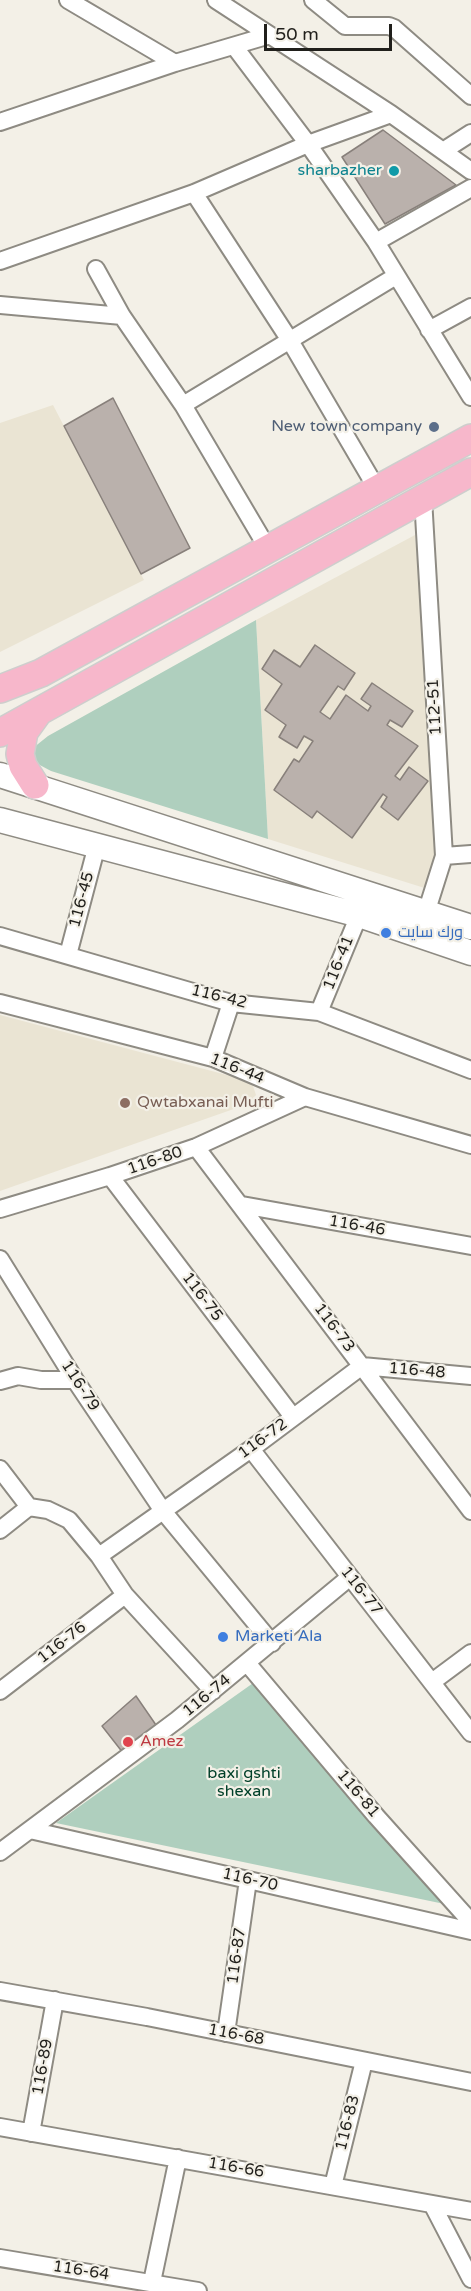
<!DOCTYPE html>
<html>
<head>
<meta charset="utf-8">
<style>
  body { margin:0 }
  #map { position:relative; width:471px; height:2291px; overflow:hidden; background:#f3f0e7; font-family:"Varela Round",sans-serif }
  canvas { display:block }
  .scale { position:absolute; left:264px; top:24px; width:128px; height:27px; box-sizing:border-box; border:3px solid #201f1b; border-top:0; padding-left:8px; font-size:18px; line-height:21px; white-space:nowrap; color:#201f1b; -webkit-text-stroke:4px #f3f0e7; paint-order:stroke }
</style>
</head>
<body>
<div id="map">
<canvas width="471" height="2291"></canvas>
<div class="scale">50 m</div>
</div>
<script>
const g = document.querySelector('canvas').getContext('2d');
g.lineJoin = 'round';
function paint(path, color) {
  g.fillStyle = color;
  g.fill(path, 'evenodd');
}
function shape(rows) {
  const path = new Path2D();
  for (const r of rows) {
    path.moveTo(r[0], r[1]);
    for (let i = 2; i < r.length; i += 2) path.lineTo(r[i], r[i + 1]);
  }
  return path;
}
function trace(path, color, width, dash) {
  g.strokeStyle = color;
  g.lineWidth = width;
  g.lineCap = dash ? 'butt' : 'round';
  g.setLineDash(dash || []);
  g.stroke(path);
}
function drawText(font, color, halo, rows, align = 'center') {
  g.font = font + ' "Varela Round",Cairo,sans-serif';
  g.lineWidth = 4.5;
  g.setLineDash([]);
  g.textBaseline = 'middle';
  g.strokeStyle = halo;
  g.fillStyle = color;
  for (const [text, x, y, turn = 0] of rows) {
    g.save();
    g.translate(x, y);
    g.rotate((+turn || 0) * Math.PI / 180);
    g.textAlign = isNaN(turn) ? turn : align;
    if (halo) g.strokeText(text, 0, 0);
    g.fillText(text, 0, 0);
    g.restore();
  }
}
paint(shape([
  [53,405,144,580,0,652,0,423],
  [415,535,445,884,431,890,268,839,256,620],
  [0,1015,242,1079,253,1086,256,1095,248,1104,0,1191]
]), '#eae4d3');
paint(shape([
  [256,620,268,839,51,771,36,763,31,752,33,748,48,736],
  [256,1681,454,1906,56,1823]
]), '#afcfbe');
const building = shape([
  [383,130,456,185,385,224,342,157,383,130],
  [113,398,190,548,141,574,64,426,113,398],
  [315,645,355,673,344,690,338,686,320,712,330,719,346,695,368,711,371,706,361,699,372,683,413,711,402,727,390,720,387,725,418,746,395,776,400,780,409,767,428,781,398,820,381,807,387,797,383,794,352,838,317,811,312,818,274,790,294,759,299,762,313,741,304,736,297,748,279,737,286,725,265,710,282,684,262,669,274,650,300,667,315,645],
  [136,1696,156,1725,127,1758,102,1726,136,1696]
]);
paint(building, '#bab1ac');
trace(building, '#88807b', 1.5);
const minor = shape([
  [68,0,175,63],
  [216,0,391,114,471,171],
  [313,0,345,26,389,26,394,28,471,96],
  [234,46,308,144,376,242,471,397],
  [0,122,175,63,270,35],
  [443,151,471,133],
  [194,193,289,339,377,489],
  [376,242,471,188],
  [0,261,194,193,308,144,391,114],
  [96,269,122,316,183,405,268,549],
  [0,305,122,316],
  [429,330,471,307],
  [183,405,396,276],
  [423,498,444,856,426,913],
  [444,856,471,854],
  [0,936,231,1003,319,1012,471,1070],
  [68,955,97,845],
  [0,1003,213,1058,305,1097,471,1145],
  [319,1012,359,915],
  [213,1058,231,1003],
  [196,1147,471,1511],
  [110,1176,293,1417],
  [242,1205,471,1246],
  [0,1209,110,1176,196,1147,305,1097],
  [0,1259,75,1380,163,1511,272,1643],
  [0,1381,18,1376,41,1380,75,1380],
  [251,1449,471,1733],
  [0,1469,29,1507],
  [0,1530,29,1507,48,1510,69,1520,99,1556],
  [247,1663,376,1816,471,1922],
  [432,1682,471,1653],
  [0,1691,125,1595],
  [213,1691,125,1595,99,1556,251,1449,362,1366,471,1376],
  [30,1830,471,1931],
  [0,1852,177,1720,350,1577],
  [0,1991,147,2017,471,2082],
  [226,2033,248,1880],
  [0,2127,471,2211],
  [31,2133,55,2000],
  [333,2186,364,2061],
  [432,2204,471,2279],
  [0,2258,198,2291],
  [152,2282,178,2158]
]);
const secondary = shape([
  [0,775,471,927],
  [0,820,359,915,471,953]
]);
const primary = shape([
  [0,689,41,673,471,438],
  [0,733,471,472],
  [35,785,23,766,20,754,24,732,37,714]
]);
trace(minor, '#8e8b83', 20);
trace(secondary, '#8e8b83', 27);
trace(primary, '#cececd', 30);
trace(minor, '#fff', 16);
trace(secondary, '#fff', 24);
trace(primary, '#f7b7cb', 27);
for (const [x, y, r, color] of [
  [394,171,6,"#0f9aa8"],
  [434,427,6,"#5c6f8a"],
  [386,933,6,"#3f7fe0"],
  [125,1103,6,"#8d6e63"],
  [223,1637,6,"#3f7fe0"],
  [128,1742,6,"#e0444e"]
]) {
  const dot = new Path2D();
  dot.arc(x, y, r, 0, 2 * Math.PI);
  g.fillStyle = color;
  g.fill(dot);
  trace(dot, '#f3f0e7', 2);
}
drawText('16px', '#0d838f', '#f3f0e7', [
  ["sharbazher",382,171]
], 'right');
drawText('16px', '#4e5e75', '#f3f0e7', [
  ["New town company",422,427]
], 'right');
drawText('16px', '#201f1b', '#f3f0e7', [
  ["112-51",435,707,-93],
  ["116-45",82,900,-75],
  ["116-41",339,963,-68],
  ["116-42",219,997,14],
  ["116-44",237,1069,22],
  ["116-80",155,1161,-19],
  ["116-46",357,1226,10],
  ["116-75",202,1297,53],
  ["116-73",334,1328,53],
  ["116-48",417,1371,5],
  ["116-79",80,1386,57],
  ["116-72",263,1439,-36],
  ["116-77",361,1591,52],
  ["116-76",62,1643,-38],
  ["116-74",207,1696,-39],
  ["116-81",358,1794,50],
  ["116-70",250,1880,13],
  ["116-87",237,1956,-82],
  ["116-68",236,2035,11],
  ["116-89",43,2067,-80],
  ["116-83",348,2123,-76],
  ["116-66",236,2168,10],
  ["116-64",81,2271,9]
]);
drawText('16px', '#366cbe', '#f3f0e7', [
  ["ورك سايت",398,933],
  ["Marketi Ala",235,1637]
], 'left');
drawText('16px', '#785e54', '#f3f0e7', [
  ["Qwtabxanai Mufti",137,1103]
], 'left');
drawText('16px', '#be3a42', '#f3f0e7', [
  ["Amez",140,1742]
], 'left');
drawText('16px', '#004029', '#f3f0e7', [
  ["baxi gshti",244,1774],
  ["shexan",244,1792]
]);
</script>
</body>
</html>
